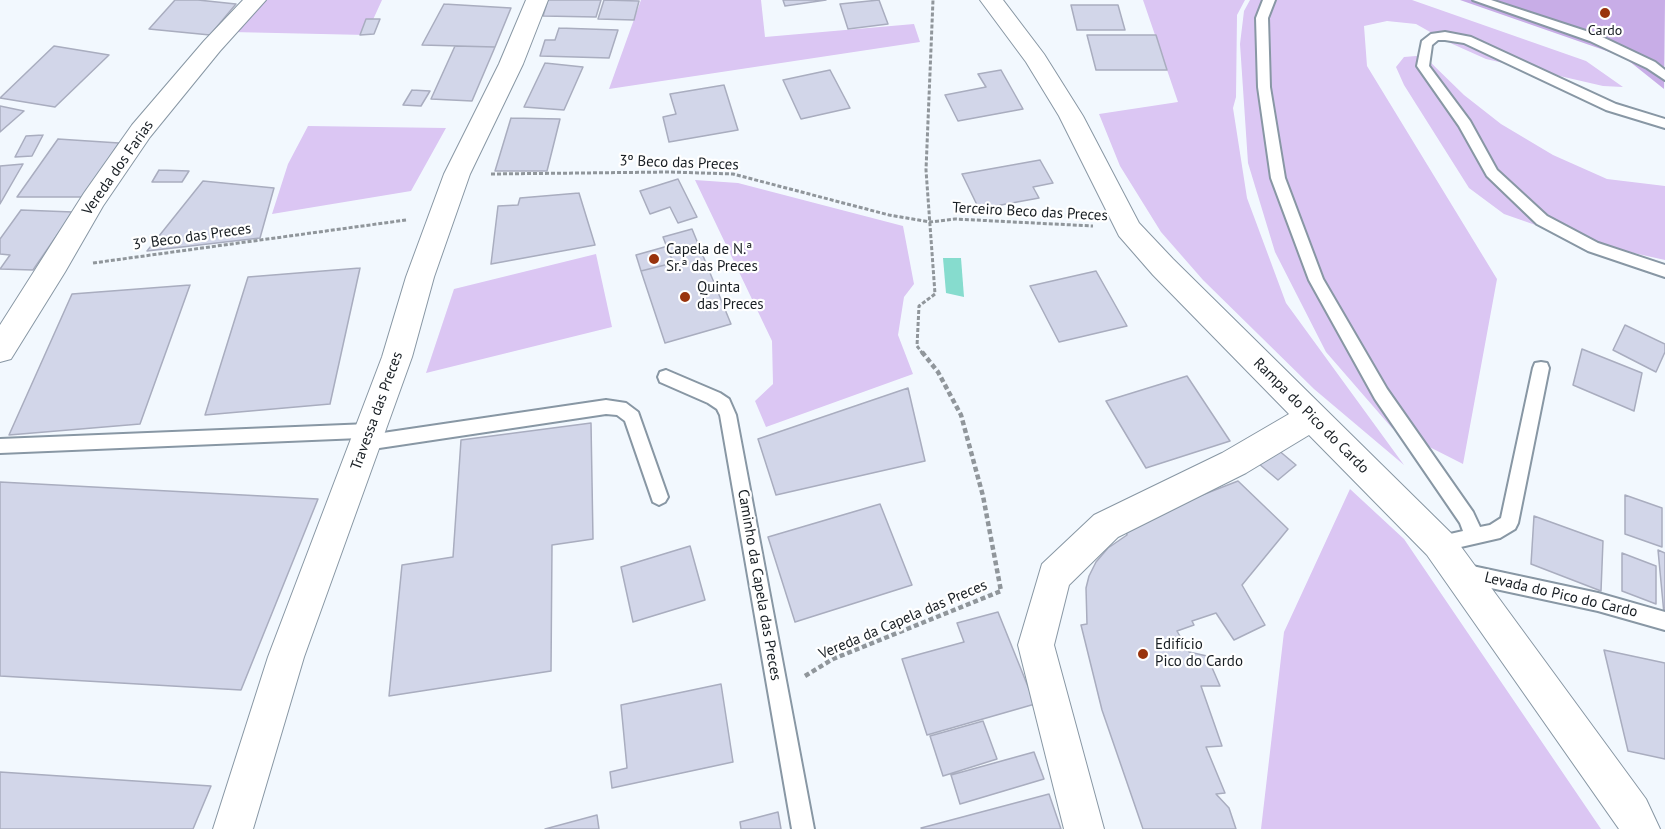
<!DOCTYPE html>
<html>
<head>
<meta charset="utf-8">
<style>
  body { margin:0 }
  canvas { display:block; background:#f2f8fe }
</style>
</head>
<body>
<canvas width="1665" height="829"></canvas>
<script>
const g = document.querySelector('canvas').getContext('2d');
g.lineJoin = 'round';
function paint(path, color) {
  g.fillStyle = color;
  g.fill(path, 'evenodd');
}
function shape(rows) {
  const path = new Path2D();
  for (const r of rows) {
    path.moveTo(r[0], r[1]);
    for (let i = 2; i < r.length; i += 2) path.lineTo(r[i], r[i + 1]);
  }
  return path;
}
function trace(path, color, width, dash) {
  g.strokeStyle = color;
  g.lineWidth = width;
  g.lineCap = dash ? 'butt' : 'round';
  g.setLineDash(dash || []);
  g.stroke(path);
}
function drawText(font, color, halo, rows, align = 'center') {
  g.font = font + ' "PT Sans",sans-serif';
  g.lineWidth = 4.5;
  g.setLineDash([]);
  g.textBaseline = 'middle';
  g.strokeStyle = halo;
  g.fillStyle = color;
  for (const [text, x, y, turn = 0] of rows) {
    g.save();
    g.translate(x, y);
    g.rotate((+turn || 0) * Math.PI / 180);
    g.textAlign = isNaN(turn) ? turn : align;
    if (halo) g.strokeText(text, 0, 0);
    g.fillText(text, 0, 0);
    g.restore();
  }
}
paint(shape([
  [263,0,382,0,366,35,232,32],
  [641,0,761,0,765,37,914,24,920,42,609,89],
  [1143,0,1245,0,1237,15,1236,97,1233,108,1247,198,1286,303,1404,465,1314,389,1203,280,1161,232,1120,166,1099,114,1178,102],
  [1250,0,1412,0,1586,61,1623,87,1603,86,1486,59,1448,42,1416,24,1387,21,1364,26,1367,66,1497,279,1463,464,1392,428,1326,352,1275,252,1248,163,1240,44,1244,11],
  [1416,56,1426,58,1464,95,1501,124,1553,155,1607,179,1665,186,1665,260,1584,242,1504,214,1469,188,1404,85,1396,67,1404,57],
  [308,126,446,128,411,191,272,214,288,164],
  [695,180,738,183,903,226,914,284,904,297,898,335,913,374,766,427,755,401,773,384,772,341],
  [596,254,612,327,426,373,454,289],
  [1350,489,1404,539,1601,829,1261,829,1284,632]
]), '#dbc6f3');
paint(shape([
  [1460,0,1665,0,1664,89,1624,57]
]), '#c8ade7');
paint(shape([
  [943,258,961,258,964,297,946,293]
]), '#86dcce');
const building = shape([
  [175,0,198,0,236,4,210,35,149,29,175,0],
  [548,0,601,0,596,17,543,16,548,0],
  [604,0,639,1,634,20,598,19,604,0],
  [783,0,826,0,785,6,783,0],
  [879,0,888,24,848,29,840,4,879,0],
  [444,4,511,8,495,47,422,45,444,4],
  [1071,5,1118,5,1125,30,1077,30,1071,5],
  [366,19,380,19,374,34,360,35,366,19],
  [559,28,618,30,609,58,540,56,545,40,555,40,559,28],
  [1087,35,1156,35,1167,70,1096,70,1087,35],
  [54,46,109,55,55,107,0,98,54,46],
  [455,46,495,47,472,101,431,99,455,46],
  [545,63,583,67,564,110,524,107,545,63],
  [830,70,850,108,801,119,783,80,830,70],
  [1001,70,1023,109,958,121,945,95,986,87,978,74,1001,70],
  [724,85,738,130,669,142,663,117,676,114,670,94,724,85],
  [412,90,430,91,421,106,403,105,412,90],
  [0,106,24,111,0,132,0,106],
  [511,118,560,119,547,171,495,171,511,118],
  [43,135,32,156,15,157,26,136,43,135],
  [58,139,119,143,84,197,17,197,58,139],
  [1040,160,1053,183,1033,187,1039,198,979,209,962,174,1040,160],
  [23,164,0,204,0,166,23,164],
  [159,170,189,171,182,182,152,182,159,170],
  [678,179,697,217,678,223,670,207,650,214,640,191,678,179],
  [203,181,274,188,260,238,147,251,203,181],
  [579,193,595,245,491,264,498,206,518,205,520,198,579,193],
  [21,210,73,212,33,270,0,269,10,255,0,254,0,239,21,210],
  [692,229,731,324,665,343,641,271,673,263,663,237,692,229],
  [668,246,673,263,641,271,636,255,668,246],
  [360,268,330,404,205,415,248,277,360,268],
  [1096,271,1127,326,1059,342,1030,286,1096,271],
  [190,285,140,424,9,435,72,294,190,285],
  [1625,325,1665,344,1665,352,1656,372,1613,350,1625,325],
  [1582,349,1642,373,1634,411,1573,385,1582,349],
  [1187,376,1230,441,1146,468,1106,401,1187,376],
  [908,388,925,461,776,495,758,439,908,388],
  [591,423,593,539,552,545,551,671,389,696,402,565,453,557,461,440,591,423],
  [1271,444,1296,465,1278,480,1252,458,1271,444],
  [1238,481,1288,529,1242,585,1265,625,1234,640,1216,613,1192,621,1194,625,1177,631,1189,652,1207,656,1220,686,1201,686,1222,746,1206,747,1225,793,1216,794,1229,808,1236,829,1143,829,1102,710,1081,625,1087,624,1086,588,1089,576,1096,562,1108,548,1127,535,1125,525,1238,481],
  [0,482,318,499,241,690,0,676,0,482],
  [1625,495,1662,508,1662,547,1625,534,1625,495],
  [880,504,912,585,795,622,768,537,880,504],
  [1534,516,1603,541,1601,591,1531,564,1534,516],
  [690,546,705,600,633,622,621,567,690,546],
  [1658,550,1665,553,1665,614,1664,614,1658,550],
  [1622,553,1656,566,1656,604,1622,591,1622,553],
  [998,612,1035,704,927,735,902,659,964,642,957,623,998,612],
  [1604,650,1665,663,1665,759,1628,751,1604,650],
  [721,684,733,762,612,788,610,772,627,768,621,705,721,684],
  [983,721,997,759,943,776,930,736,983,721],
  [1034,752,1044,779,960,804,951,775,1034,752],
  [0,772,211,786,193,829,0,829,0,772],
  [1049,794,1061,829,922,829,921,828,1049,794],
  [778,812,781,829,741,829,740,822,778,812],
  [597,815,599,829,545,829,597,815]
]);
paint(building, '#d2d6e9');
trace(building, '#a9adbf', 1.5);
const lane = shape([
  [1263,0,1275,0,1268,18,1270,87,1285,178,1323,279,1387,389,1473,512,1480,527,1490,525,1501,518,1533,368,1535,363,1541,362,1547,363,1549,368,1518,523,1515,529,1500,538,1439,552,1433,550,1430,544,1433,538,1463,531,1460,523,1375,399,1309,280,1271,178,1258,87,1256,18,1263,0],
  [1473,0,1491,0,1598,35,1655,62,1665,70,1665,80,1647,68,1590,41,1473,0],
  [1445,32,1471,37,1616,104,1665,119,1665,128,1606,110,1464,43,1445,40,1438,40,1432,45,1429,66,1470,121,1497,170,1547,216,1598,243,1665,265,1665,277,1588,251,1537,224,1487,176,1459,126,1417,66,1422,41,1431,34,1445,32],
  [666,370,720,393,729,399,736,415,814,829,792,829,720,415,717,409,708,403,660,382,658,377,660,372,666,370],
  [606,400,626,403,638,412,668,497,665,502,659,505,653,502,625,421,617,415,606,414,366,450,360,448,358,443,360,438,0,453,0,439,369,424,375,426,377,431,376,434,606,400],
  [1463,564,1598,593,1665,612,1665,630,1598,611,1463,582,1457,579,1454,573,1457,567,1463,564]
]);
const street = shape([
  [243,0,266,0,220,51,150,137,103,206,65,272,11,359,0,362,0,325,84,193,132,125,204,41,243,0],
  [526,0,548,0,523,64,470,174,434,277,412,357,304,657,253,829,213,829,268,657,382,357,406,277,444,174,499,64,526,0],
  [980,0,1003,0,1044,54,1083,116,1139,223,1173,259,1451,533,1646,799,1660,829,1619,829,1427,555,1309,435,1246,473,1118,537,1069,585,1054,645,1104,829,1064,829,1018,645,1042,564,1094,515,1222,453,1289,414,1153,275,1119,236,1059,116,1026,62,980,0]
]);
trace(lane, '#8897a4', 4);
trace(street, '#8897a4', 2);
trace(shape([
  [491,174,670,172,733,174,889,215,930,222,955,219,1093,226],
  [93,263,406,220],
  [923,354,917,346,919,306,935,294,926,170,933,0]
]), '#90969b', 3, [4, 2]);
trace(shape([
  [805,676,833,659,1001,591,983,496,961,415,938,372,922,352]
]), '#90969b', 4.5, [5, 3]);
paint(lane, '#fff');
paint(street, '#fff');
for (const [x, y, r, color] of [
  [1605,13,6,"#99330d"],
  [654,259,6,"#99330d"],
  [685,297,6,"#99330d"],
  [1143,654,6,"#99330d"]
]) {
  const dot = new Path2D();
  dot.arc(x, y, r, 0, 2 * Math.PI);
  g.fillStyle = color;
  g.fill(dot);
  trace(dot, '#fff', 2);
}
drawText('14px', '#181e23', '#fff', [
  ["Cardo",1605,31]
]);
drawText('15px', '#181e23', '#fff', [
  ["3º Beco das Preces",679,163,2],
  ["Vereda dos Farias",118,168,-55],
  ["Terceiro Beco das Preces",1030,212,3],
  ["3º Beco das Preces",192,237,-8],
  ["Travessa das Preces",377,411,-70],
  ["Rampa do Pico do Cardo",1311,416,45],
  ["Caminho da Capela das Preces",759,585,80],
  ["Levada do Pico do Cardo",1561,595,13],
  ["Vereda da Capela das Preces",903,620,-23]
]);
drawText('15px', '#181e23', '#fff', [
  ["Capela de N.ª",666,250],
  ["Sr.ª das Preces",666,267],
  ["Quinta",697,288],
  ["das Preces",697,305],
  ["Edifício",1155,645],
  ["Pico do Cardo",1155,662]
], 'left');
</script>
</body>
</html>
